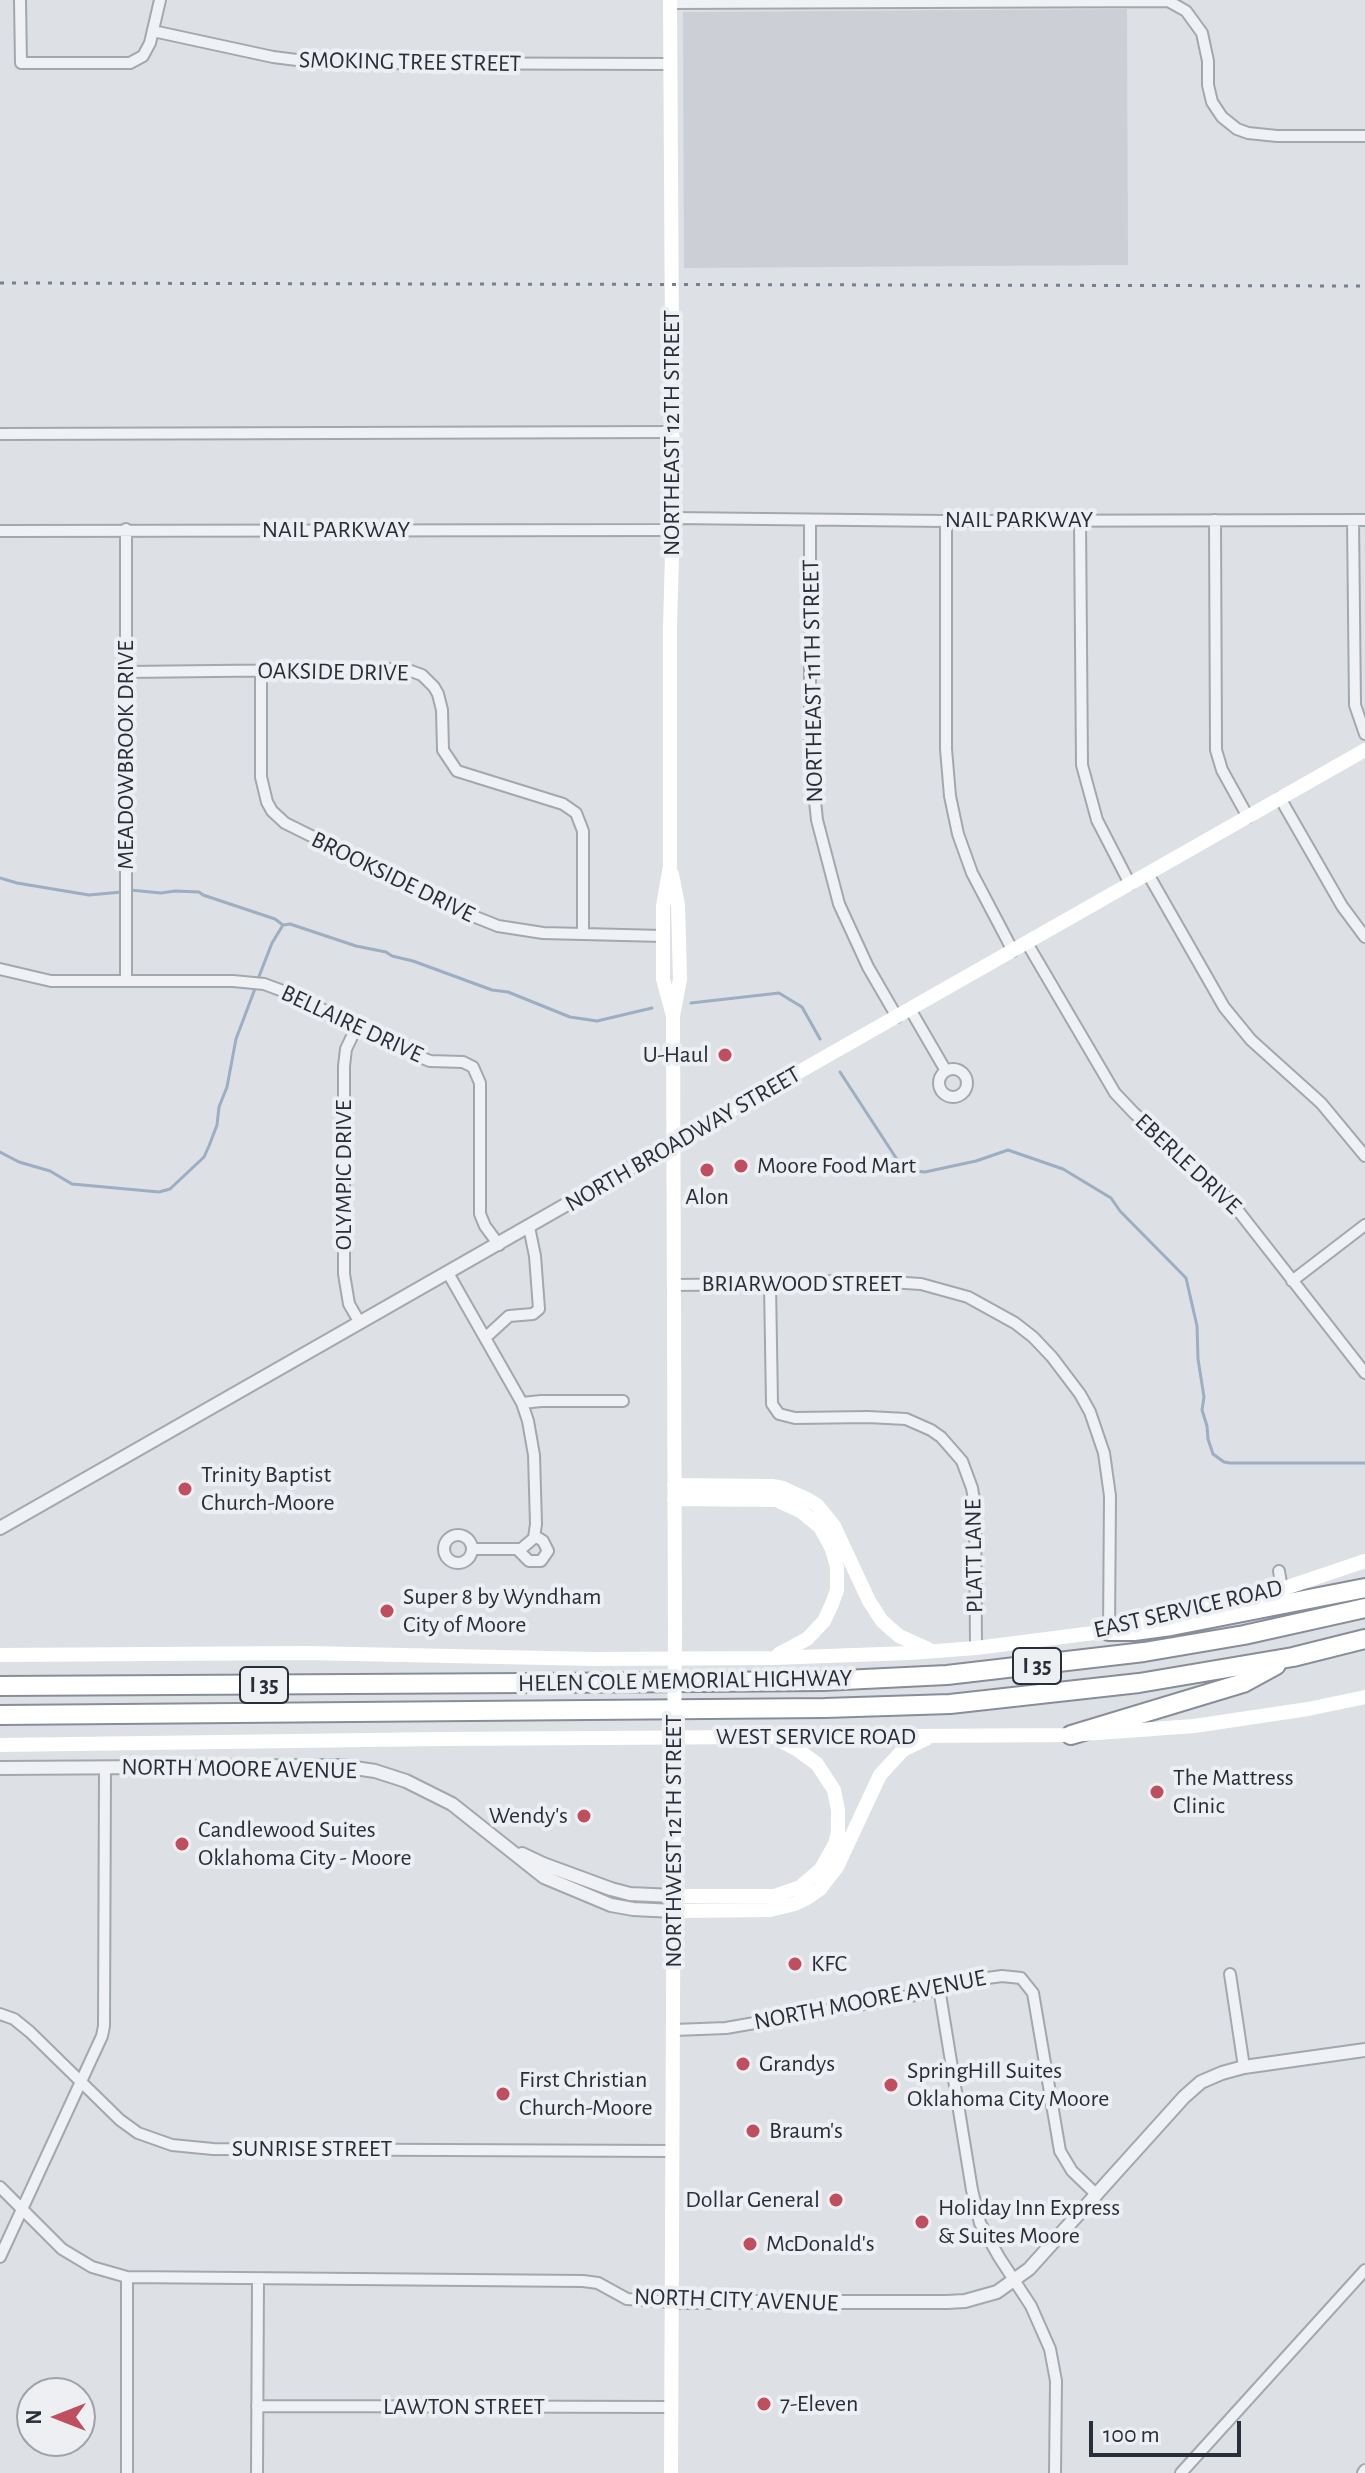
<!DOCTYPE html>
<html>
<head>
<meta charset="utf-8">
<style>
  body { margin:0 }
  #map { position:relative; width:1365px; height:2473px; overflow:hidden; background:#dde1e5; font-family:"Alegreya Sans",sans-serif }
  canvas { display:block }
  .north { position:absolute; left:16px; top:2377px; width:80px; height:80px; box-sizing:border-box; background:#edeff3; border:2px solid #9fa2a9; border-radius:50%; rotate:270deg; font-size:22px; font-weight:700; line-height:32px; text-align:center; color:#292f3a }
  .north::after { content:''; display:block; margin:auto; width:28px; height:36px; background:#bf4e5f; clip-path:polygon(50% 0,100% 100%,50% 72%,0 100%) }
  .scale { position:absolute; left:1089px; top:2421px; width:152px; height:36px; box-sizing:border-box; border:4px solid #292f3a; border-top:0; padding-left:10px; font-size:24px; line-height:28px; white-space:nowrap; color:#292f3a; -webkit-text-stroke:6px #edeff3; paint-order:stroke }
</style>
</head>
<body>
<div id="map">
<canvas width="1365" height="2473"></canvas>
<div class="north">N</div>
<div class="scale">100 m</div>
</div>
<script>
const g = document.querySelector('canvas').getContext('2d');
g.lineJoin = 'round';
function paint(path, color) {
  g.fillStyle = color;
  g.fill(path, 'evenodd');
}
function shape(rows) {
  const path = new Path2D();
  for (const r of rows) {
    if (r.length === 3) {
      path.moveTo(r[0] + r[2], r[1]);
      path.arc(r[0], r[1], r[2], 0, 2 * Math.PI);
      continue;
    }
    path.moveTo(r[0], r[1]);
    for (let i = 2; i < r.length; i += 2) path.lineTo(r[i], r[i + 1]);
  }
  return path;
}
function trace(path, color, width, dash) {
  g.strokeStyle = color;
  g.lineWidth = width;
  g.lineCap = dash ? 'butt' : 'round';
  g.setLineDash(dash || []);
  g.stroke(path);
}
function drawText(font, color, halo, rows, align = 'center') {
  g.font = font + ' "Alegreya Sans",sans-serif';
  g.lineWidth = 8;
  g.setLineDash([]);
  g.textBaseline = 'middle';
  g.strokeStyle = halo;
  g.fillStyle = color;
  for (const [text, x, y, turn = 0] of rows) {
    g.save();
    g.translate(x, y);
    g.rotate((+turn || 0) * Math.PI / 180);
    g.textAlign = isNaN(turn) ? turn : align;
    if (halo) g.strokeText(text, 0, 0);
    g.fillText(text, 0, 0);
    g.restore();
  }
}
paint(shape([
  [1127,9,1128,265,684,268,683,12]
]), '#ccd0d6');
trace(shape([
  [0,878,17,883,89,895,122,892],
  [130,890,161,893,175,891,199,892,203,895,275,919,283,925,290,924,356,946,386,952,392,956,413,961,492,990,508,992,570,1017,597,1021,652,1008],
  [258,979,272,943,283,925],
  [691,1003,779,993,802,1007,820,1039],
  [840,1072,900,1164,906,1170,925,1172,976,1161,1008,1150,1063,1169,1111,1198,1120,1211,1186,1278,1197,1326,1198,1359,1204,1397,1202,1410,1207,1426,1208,1439,1213,1454,1224,1462,1230,1463,1365,1463],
  [0,1152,19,1162,50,1171,72,1184,159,1192,170,1189,204,1157,209,1146,217,1125,219,1107,227,1087,236,1039,256,986]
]), '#9caec2', 3);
const minor = shape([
  [20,0,21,63,130,63,143,56,150,43,160,0],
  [670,3,1168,1,1186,11,1202,33,1208,61,1208,85,1212,102,1222,117,1237,129,1248,133,1277,136,1365,136],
  [153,31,273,57,321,63,670,64],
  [0,434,673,432],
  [673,518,946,521,1365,520],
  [810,520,810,753,817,820,839,904,868,967,897,1017],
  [1080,520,1082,765,1097,820,1130,884],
  [1215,520,1216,750,1222,770,1248,817],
  [1353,520,1355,705,1365,734],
  [946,521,946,749,950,796,958,834,972,873,1013,951],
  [126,529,126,981],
  [0,531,672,530],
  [261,670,261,777,267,802,272,811,285,823,473,916,498,926,543,933,663,936],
  [126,672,394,669,408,670,422,675,434,687,438,694,442,710,443,750,457,771,563,804,576,813,583,831,583,934],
  [1280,798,1342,906,1365,937],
  [1148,874,1224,1007,1251,1040,1321,1103,1365,1156],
  [1027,943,1115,1093,1134,1113,1229,1199,1365,1373],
  [0,969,51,981,233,981,264,984,291,994,415,1055,430,1061,463,1062,473,1067,480,1083,480,1214,485,1226,499,1245],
  [910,1009,946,1071],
  [357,1026,346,1049,344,1066,344,1274,349,1304,360,1323],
  [953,1083,14],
  [448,1273,522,1403,528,1421,534,1455,536,1524,534,1538,521,1549,472,1549],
  [1292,1281,1365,1225],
  [770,1284,772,1404,779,1414,795,1418,868,1417,906,1419,931,1430,941,1437,962,1461,972,1488,975,1506,976,1648],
  [674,1285,770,1284,858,1280,921,1284,968,1297,1015,1323,1033,1337,1052,1357,1080,1394,1090,1412,1104,1453,1110,1496,1109,1631],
  [485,1338,509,1316,533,1314,539,1309,535,1256,529,1227],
  [522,1403,541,1401,623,1401],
  [458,1549,14],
  [517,1549,529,1561,541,1561,548,1551,543,1541,535,1536],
  [1279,1571,1282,1589],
  [1230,1974,1244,2067],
  [939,1988,972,2190,980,2223,999,2257,1031,2306,1050,2349,1056,2381,1055,2473],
  [0,2014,14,2019,30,2032,120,2120,138,2133,172,2145,213,2149,672,2151],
  [674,2030,726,2028,921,1994,958,1982,1002,1976,1021,1978,1033,1993,1060,2151,1072,2171,1097,2195],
  [0,2187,62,2249,92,2267,127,2277,583,2281,598,2283,627,2299,672,2302],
  [0,2257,102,2036,104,2026,105,1767],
  [257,2406,671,2407],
  [127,2473,127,2277],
  [257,2473,258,2280],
  [1181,2473,1365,2270],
  [1363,2473,1365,2470]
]);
const tertiary = shape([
  [0,1528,674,1143],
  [0,1768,318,1766,341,1766,375,1771,406,1781,452,1804,544,1877,611,1905,633,1909,674,1911],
  [522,1854,543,1864,611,1889,630,1894,674,1896],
  [672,2302,947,2302,965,2301,997,2292,1029,2269,1184,2097,1201,2082,1222,2073,1244,2067,1365,2050]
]);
const motorway = shape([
  [1109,1631,1134,1631,1171,1626,1365,1588],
  [0,1686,704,1682,823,1681,947,1675,1144,1652,1244,1635,1365,1608],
  [0,1715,825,1708,950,1704,1139,1683,1293,1657,1365,1639],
  [1071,1735,1243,1683,1276,1665]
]);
trace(minor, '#a3a8ae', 14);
trace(tertiary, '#a3a8ae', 16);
trace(motorway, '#878e9a', 22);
trace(minor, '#f0f1f4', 10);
trace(tertiary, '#f0f1f4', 12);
trace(shape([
  [670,0,673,518,670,627,670,866,663,906,663,979,673,1016],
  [672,874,678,905,680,979,673,1016,675,1630],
  [674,1143,1365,750],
  [674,1485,772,1486,783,1488,807,1499,817,1505,834,1526,869,1601,882,1621,899,1636,928,1649],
  [674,1499,776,1500,802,1512,820,1527,832,1549,837,1567,837,1590,832,1604,824,1621,807,1639,779,1654],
  [0,1655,306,1653,595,1659,772,1658,909,1653,976,1648,1109,1631,1132,1622,1282,1589,1365,1561],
  [0,1745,441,1739,1071,1735,1194,1726,1308,1709,1365,1697],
  [674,1896,774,1896,800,1887,821,1869,835,1844,838,1832,838,1810,834,1790,817,1764,798,1750,779,1740],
  [674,1911,770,1910,795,1904,807,1898,820,1889,837,1867,880,1775,903,1750,926,1739],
  [671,2473,674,1773]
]), '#fff', 14);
trace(motorway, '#fff', 18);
trace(shape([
  [0,283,1365,286]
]), '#79808d', 3, [4, 8]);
trace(shape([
  [674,1773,675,1630]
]), '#fff', 14);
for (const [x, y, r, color] of [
  [725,1055,8,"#bf4e5f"],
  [741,1166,8,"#bf4e5f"],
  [707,1170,8,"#bf4e5f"],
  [185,1489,8,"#bf4e5f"],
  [387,1611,8,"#bf4e5f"],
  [1157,1792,8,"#bf4e5f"],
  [584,1816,8,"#bf4e5f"],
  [182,1844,8,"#bf4e5f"],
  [795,1964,8,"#bf4e5f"],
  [743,2064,8,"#bf4e5f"],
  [891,2085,8,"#bf4e5f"],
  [503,2094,8,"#bf4e5f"],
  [753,2131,8,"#bf4e5f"],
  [836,2200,8,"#bf4e5f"],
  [922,2222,8,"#bf4e5f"],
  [750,2244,8,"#bf4e5f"],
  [764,2404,8,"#bf4e5f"]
]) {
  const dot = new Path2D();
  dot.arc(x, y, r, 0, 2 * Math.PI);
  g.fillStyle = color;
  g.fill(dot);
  trace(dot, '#edeff3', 3);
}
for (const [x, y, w] of [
  [1037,1666,48],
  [264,1685,48]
]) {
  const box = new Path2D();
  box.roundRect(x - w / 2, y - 18, w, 36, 6);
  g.fillStyle = '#edeff3';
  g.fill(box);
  trace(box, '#292f3a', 2);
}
drawText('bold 22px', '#292f3a', null, [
  ["I 35",1037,1666],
  ["I 35",264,1685]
]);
drawText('24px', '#292f3a', '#edeff3', [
  ["SMOKING TREE STREET",410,62,1],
  ["NORTHEAST 12TH STREET",672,433,-90],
  ["NAIL PARKWAY",1019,520],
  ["NAIL PARKWAY",336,530],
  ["OAKSIDE DRIVE",333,672,1],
  ["NORTHEAST 11TH STREET",813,681,-91],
  ["MEADOWBROOK DRIVE",126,755,-90],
  ["BROOKSIDE DRIVE",393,877,26],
  ["BELLAIRE DRIVE",352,1024,25],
  ["NORTH BROADWAY STREET",683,1139,-30],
  ["EBERLE DRIVE",1188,1164,43],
  ["OLYMPIC DRIVE",344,1175,-90],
  ["BRIARWOOD STREET",802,1284],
  ["PLATT LANE",974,1556,-91],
  ["EAST SERVICE ROAD",1188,1609,-13],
  ["HELEN COLE MEMORIAL HIGHWAY",685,1681,-1],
  ["WEST SERVICE ROAD",816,1737],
  ["NORTH MOORE AVENUE",239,1769,1],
  ["NORTHWEST 12TH STREET",674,1841,-90],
  ["NORTH MOORE AVENUE",870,2000,-11],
  ["SUNRISE STREET",312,2149],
  ["NORTH CITY AVENUE",736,2300,2],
  ["LAWTON STREET",464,2407]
]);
drawText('24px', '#292f3a', '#edeff3', [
  ["U-Haul",709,1055,"right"],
  ["Moore Food Mart",757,1166],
  ["Alon",707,1197,"center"],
  ["Trinity Baptist",201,1475],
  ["Church-Moore",201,1503],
  ["Super 8 by Wyndham",403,1597],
  ["City of Moore",403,1625],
  ["The Mattress",1173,1778],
  ["Clinic",1173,1806],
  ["Wendy's",568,1816,"right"],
  ["Candlewood Suites",198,1830],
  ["Oklahoma City - Moore",198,1858],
  ["KFC",811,1964],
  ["Grandys",759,2064],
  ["SpringHill Suites",907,2071],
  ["Oklahoma City Moore",907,2099],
  ["First Christian",519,2080],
  ["Church-Moore",519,2108],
  ["Braum's",769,2131],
  ["Dollar General",820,2200,"right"],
  ["Holiday Inn Express",938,2208],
  ["& Suites Moore",938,2236],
  ["McDonald's",766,2244],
  ["7-Eleven",780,2404]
], 'left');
</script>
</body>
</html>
